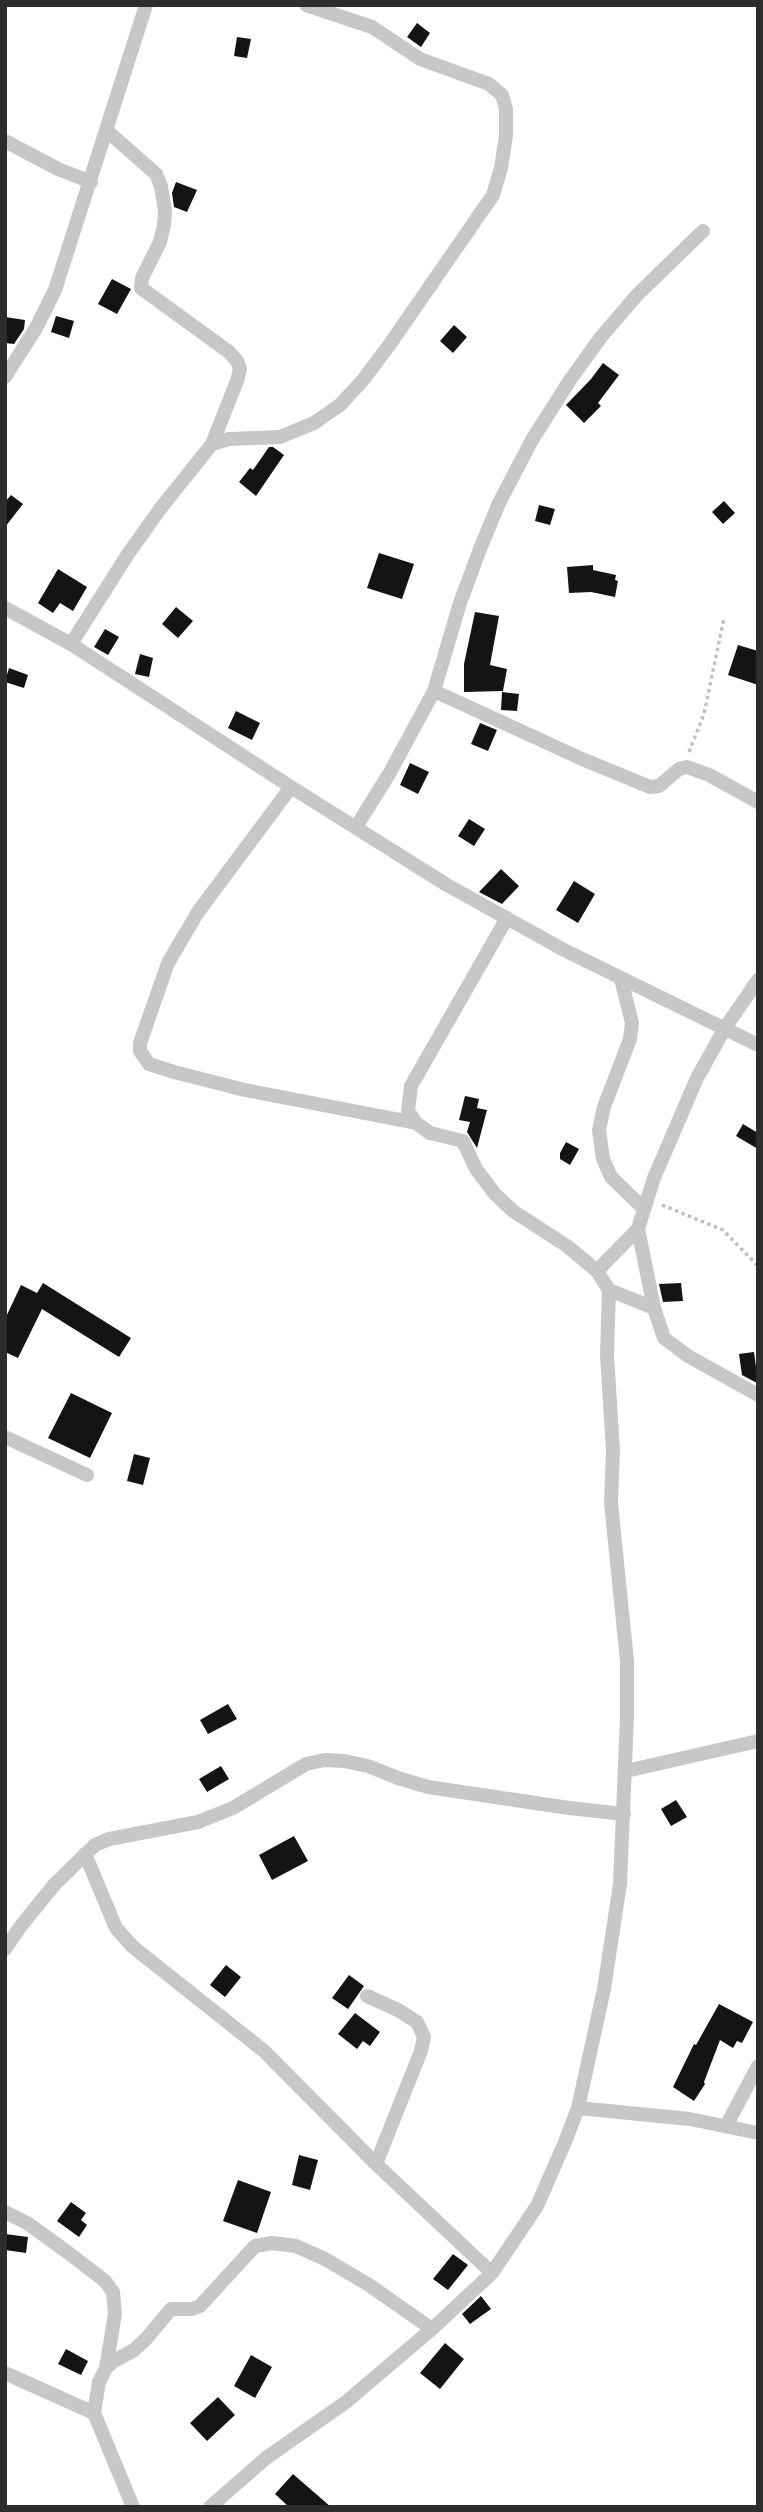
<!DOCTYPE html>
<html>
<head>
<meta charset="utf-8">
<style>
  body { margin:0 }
  #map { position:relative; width:763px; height:2512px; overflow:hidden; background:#fff; font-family:Jost,sans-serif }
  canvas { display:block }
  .frame { position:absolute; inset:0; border:7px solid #2d2d2d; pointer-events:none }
</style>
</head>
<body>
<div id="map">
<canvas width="763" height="2512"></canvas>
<div class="frame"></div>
</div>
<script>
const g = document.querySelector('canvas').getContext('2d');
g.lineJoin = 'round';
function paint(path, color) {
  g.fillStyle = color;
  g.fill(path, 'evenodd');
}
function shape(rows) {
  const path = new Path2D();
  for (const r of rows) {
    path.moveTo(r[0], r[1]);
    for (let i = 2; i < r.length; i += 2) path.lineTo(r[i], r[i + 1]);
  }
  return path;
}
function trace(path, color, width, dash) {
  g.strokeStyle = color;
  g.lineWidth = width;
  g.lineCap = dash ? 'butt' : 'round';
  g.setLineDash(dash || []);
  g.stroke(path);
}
paint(shape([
  [417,23,430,33,421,47,407,37],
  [237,37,251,39,247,58,234,56],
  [176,182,197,190,187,212,174,207,172,193],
  [112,279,131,289,117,314,98,304],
  [56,316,74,321,69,338,51,332],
  [5,317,25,320,24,329,14,344,5,343],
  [454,325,467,337,453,353,440,341],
  [603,363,619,375,598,403,601,406,584,423,566,405,591,379],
  [269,447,273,447,284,455,256,496,239,482,250,468,253,470],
  [11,495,23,504,5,527,5,502],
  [724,501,735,513,723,524,712,512],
  [539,505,555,509,550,525,535,521],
  [379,553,414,564,402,599,367,588],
  [593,565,593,570,616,575,615,580,618,581,615,597,591,592,569,593,567,567],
  [58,569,87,587,73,611,60,603,53,613,38,603],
  [176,607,193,621,178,638,162,624],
  [475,612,499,616,490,665,507,669,503,691,464,692,464,664],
  [105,629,119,637,108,655,94,647],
  [738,645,758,651,758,685,728,675],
  [140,654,153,658,149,677,135,674],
  [9,668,28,675,24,688,5,682],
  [502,692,519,694,517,711,501,710],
  [236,711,260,723,252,740,228,728],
  [480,723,497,730,488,751,471,744],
  [410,763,429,772,418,794,400,785],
  [469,819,485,829,474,846,458,836],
  [501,869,519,886,502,904,479,892],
  [574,881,595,894,578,923,556,910],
  [465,1096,479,1099,477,1108,487,1110,477,1148,467,1132,470,1122,459,1120],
  [743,1124,758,1133,758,1149,736,1136],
  [566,1142,579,1149,570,1165,560,1159,560,1153],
  [43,1283,131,1338,119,1357,42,1309,18,1358,5,1352,5,1319,21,1285,37,1293],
  [681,1283,683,1301,663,1302,659,1284],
  [754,1352,758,1382,755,1382,742,1375,739,1354],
  [71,1393,112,1413,90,1458,48,1438],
  [134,1454,150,1458,143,1485,127,1481],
  [228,1704,237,1719,208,1734,200,1720],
  [221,1766,229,1779,207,1792,199,1779],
  [676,1800,687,1817,671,1826,661,1809],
  [294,1836,308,1861,272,1880,259,1855],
  [226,1965,241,1977,225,1997,210,1985],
  [349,1975,364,1986,348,2009,332,1998],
  [719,2004,753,2022,742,2043,737,2041,733,2048,720,2040,704,2082,705,2084,694,2101,673,2087,694,2044,696,2045],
  [355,2013,380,2032,370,2046,363,2041,357,2049,338,2034],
  [299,2155,318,2160,310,2190,292,2185],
  [238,2180,271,2192,257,2233,223,2221],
  [71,2202,86,2213,81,2220,87,2225,79,2237,57,2221],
  [5,2234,28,2237,26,2253,5,2250],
  [453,2254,468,2265,448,2290,433,2279],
  [481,2296,491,2309,470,2324,462,2314],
  [445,2343,464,2359,440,2389,420,2373],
  [66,2349,88,2361,81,2375,58,2364],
  [251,2355,272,2367,255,2398,234,2386],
  [218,2397,235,2415,207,2441,190,2423],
  [293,2474,331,2507,289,2507,275,2494]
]), '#141414');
trace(shape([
  [689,752,704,714,724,618],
  [662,1205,723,1230,758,1266]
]), '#c1c1c1', 3.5, [3.5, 3.5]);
trace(shape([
  [106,130,156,174,161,186,165,211,164,225,160,242,142,278,141,288,229,352,237,361,240,369,237,381,212,444],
  [5,141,58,169,91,182],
  [5,377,36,328,55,290,146,5],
  [5,608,71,644,291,787,447,885,564,950,758,1045],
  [71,644,128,554,160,509,212,444,229,439,280,437,314,423,340,405,363,380,390,344,493,195,501,168,506,136,506,109,502,95,489,84,420,59,372,27,306,5],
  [434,691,582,759,650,787,659,786,679,769,687,767,709,775,758,802],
  [291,787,198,912,168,963,140,1043,140,1051,149,1064,174,1072,245,1090,416,1123],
  [356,827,389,774,434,691,460,603,480,549,499,503,532,440,570,380,601,337,638,294,703,231],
  [621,979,632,1023,630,1039,604,1107,599,1130,603,1159,611,1177,643,1208],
  [758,980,725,1028,697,1078,654,1178,638,1229,654,1308,664,1338,688,1356,758,1395],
  [597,1271,638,1229],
  [609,1290,654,1308],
  [5,1437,87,1475],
  [626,1771,758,1741],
  [85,1854,116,1928,133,1947,264,2051,376,2164,492,2273],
  [5,1949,20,1927,54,1885,95,1845,109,1839,198,1822,233,1808,306,1764,325,1760,344,1761,368,1766,398,1778,428,1787,569,1808,624,1814],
  [367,1996,398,2010,417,2022,424,2037,421,2051,376,2164],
  [578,2108,690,2119,758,2133],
  [726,2126,758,2066],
  [5,2212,27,2223,66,2251,105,2281,113,2292,115,2314,106,2368],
  [5,2373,94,2413],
  [133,2507,94,2413,99,2382,106,2368,114,2361,134,2350,146,2339,171,2309,192,2309,200,2306,255,2246,272,2243,296,2246,325,2259,369,2285,432,2329],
  [210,2507,266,2458,346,2402,432,2329,492,2273,537,2206,565,2142,578,2108,604,1989,620,1884,627,1717,627,1661,611,1503,613,1450,607,1355,609,1290,597,1271,567,1246,513,1211,495,1194,476,1169,463,1141,430,1133,416,1123,408,1111,411,1086,507,918]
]), '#c7c7c7', 14);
</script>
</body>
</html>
